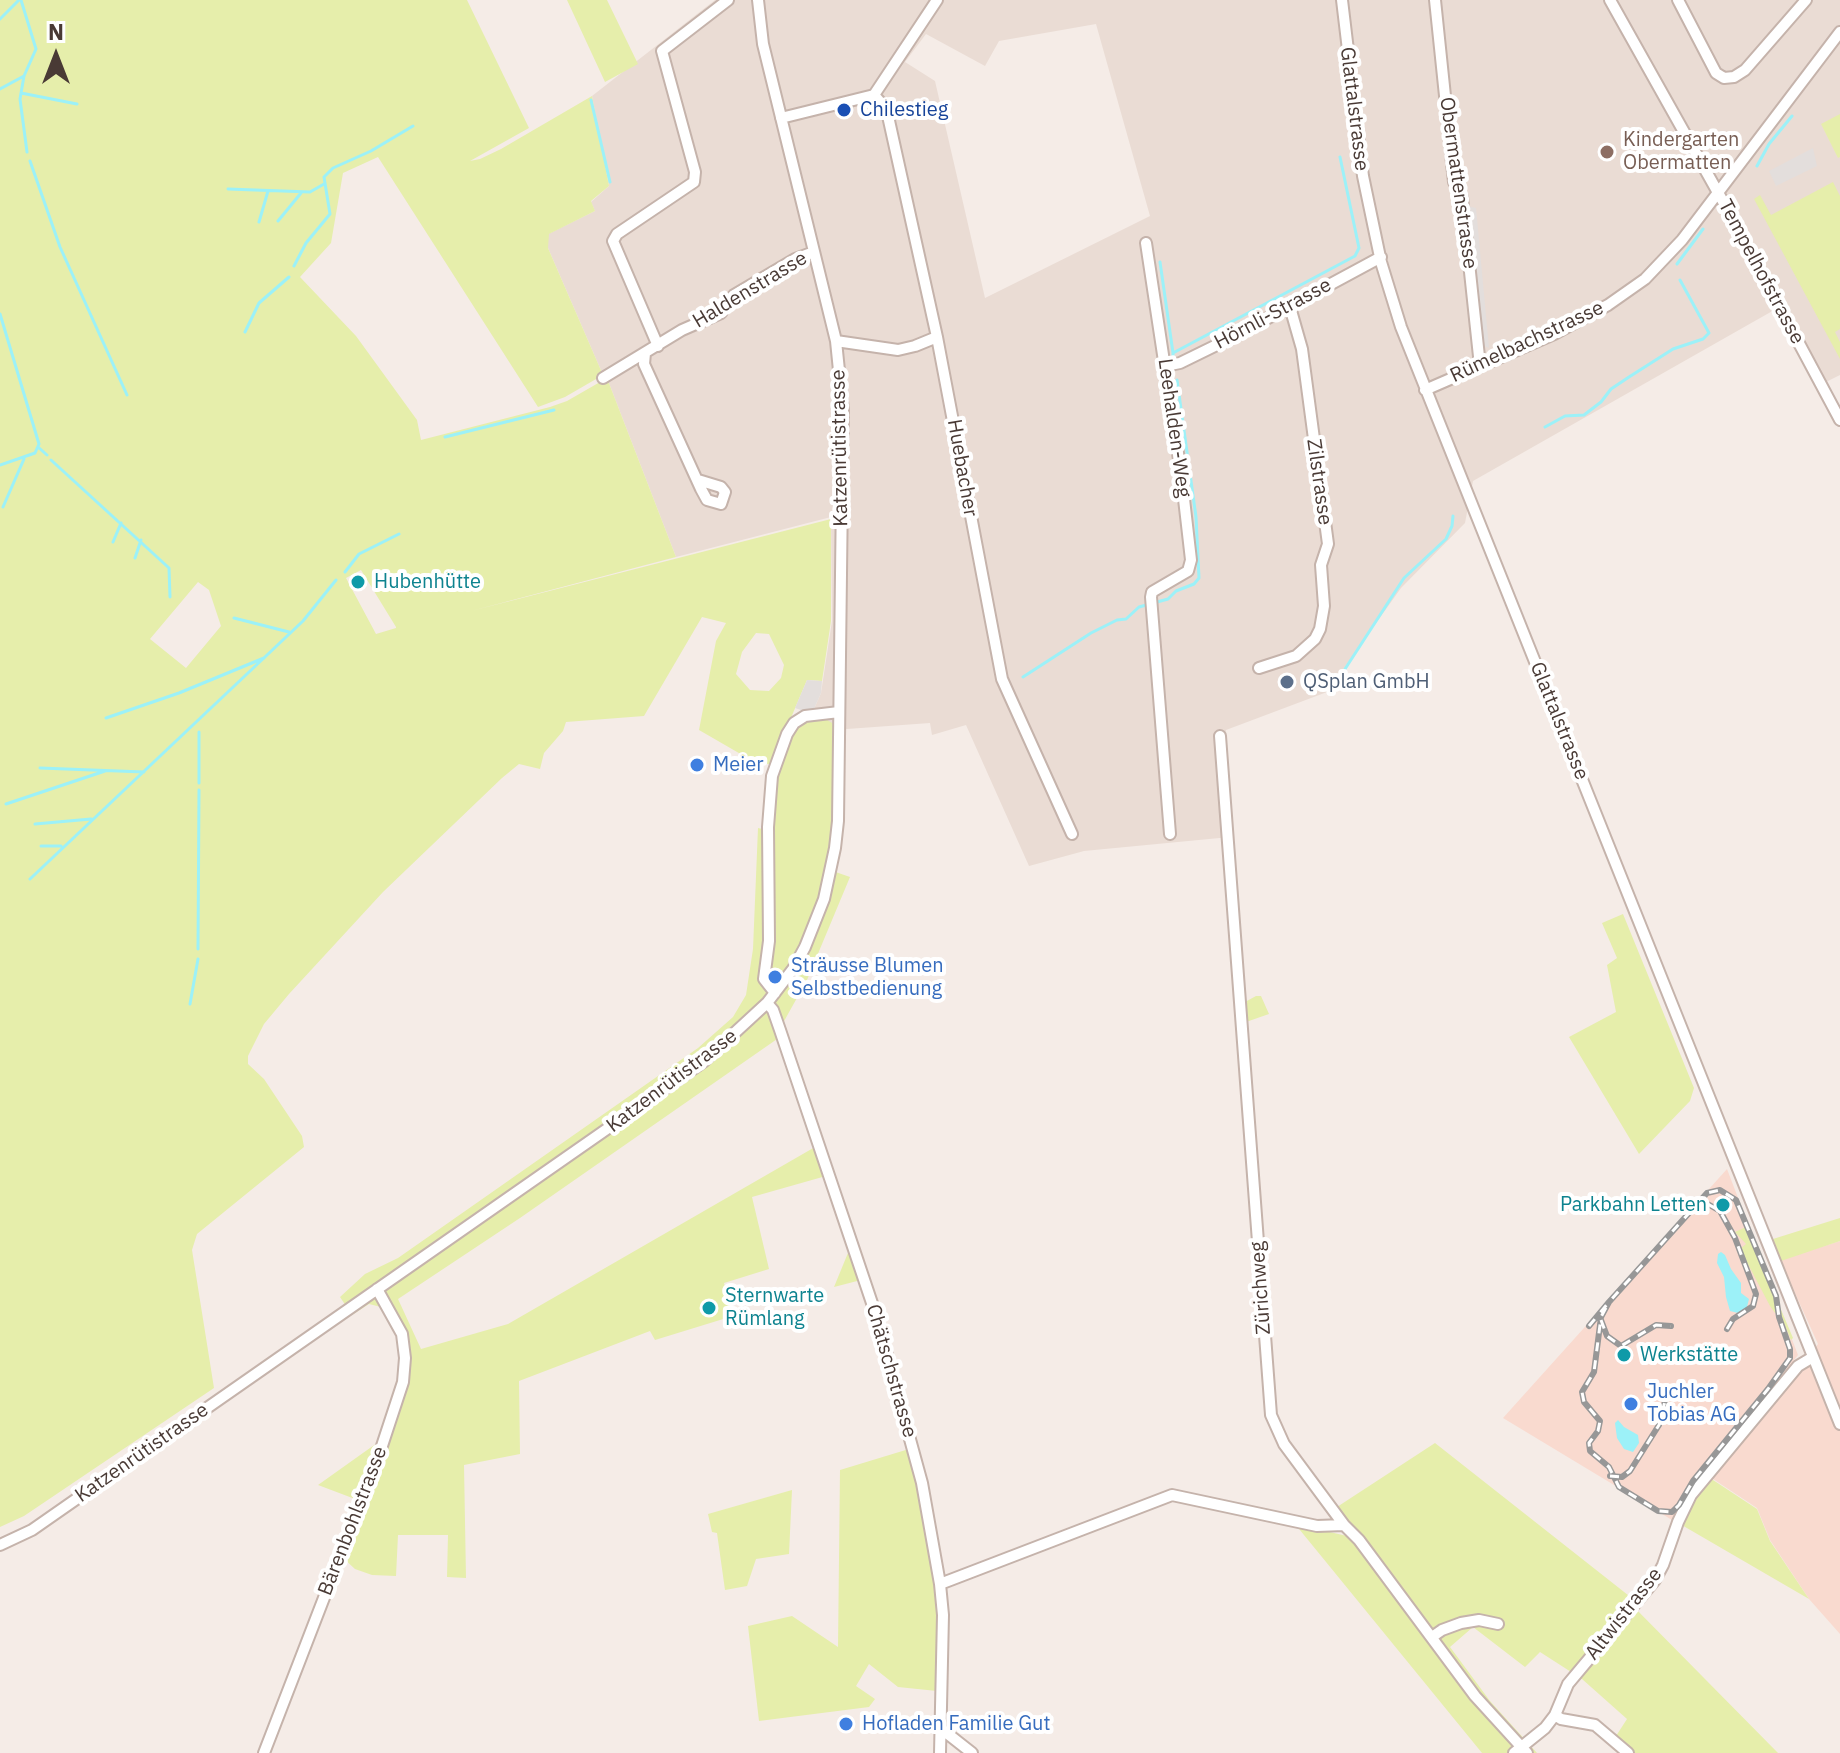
<!DOCTYPE html>
<html>
<head>
<meta charset="utf-8">
<style>
  body { margin:0 }
  #map { position:relative; width:1840px; height:1753px; overflow:hidden; background:#f5ece7; font-family:"IBM Plex Sans",sans-serif }
  canvas { display:block }
  .north { position:absolute; left:16px; top:16px; width:80px; height:80px; -webkit-text-stroke:6px #fff; paint-order:stroke; rotate:0deg; font-size:22px; font-weight:700; line-height:32px; text-align:center; color:#493a35 }
  .north::after { content:''; display:block; margin:auto; width:28px; height:36px; background:#493a35; clip-path:polygon(50% 0,100% 100%,50% 72%,0 100%) }
</style>
</head>
<body>
<div id="map">
<canvas width="1840" height="1753"></canvas>
<div class="north">N</div>
</div>
<script>
const g = document.querySelector('canvas').getContext('2d');
g.lineJoin = 'round';
function paint(path, color) {
  g.fillStyle = color;
  g.fill(path, 'evenodd');
}
function shape(rows) {
  const path = new Path2D();
  for (const r of rows) {
    path.moveTo(r[0], r[1]);
    for (let i = 2; i < r.length; i += 2) path.lineTo(r[i], r[i + 1]);
  }
  return path;
}
function trace(path, color, width, dash) {
  g.strokeStyle = color;
  g.lineWidth = width;
  g.lineCap = dash ? 'butt' : 'round';
  g.setLineDash(dash || []);
  g.stroke(path);
}
function drawText(font, color, halo, rows, align = 'center') {
  g.font = font + ' "IBM Plex Sans",sans-serif';
  g.lineWidth = 8;
  g.setLineDash([]);
  g.textBaseline = 'middle';
  g.strokeStyle = halo;
  g.fillStyle = color;
  for (const [text, x, y, turn = 0] of rows) {
    g.save();
    g.translate(x, y);
    g.rotate((+turn || 0) * Math.PI / 180);
    g.textAlign = isNaN(turn) ? turn : align;
    if (halo) g.strokeText(text, 0, 0);
    g.fillText(text, 0, 0);
    g.restore();
  }
}
paint(shape([
  [715,0,1840,0,1840,375,1824,383,1783,305,1473,481,1465,523,1401,588,1327,692,1226,730,1230,837,1084,851,1029,866,966,725,932,735,930,723,833,730,815,719,814,709,821,693,832,621,831,517,676,557,607,378,603,375,548,248,548,234,595,211,591,202,609,186,592,96],
  [1096,24,1150,216,985,298,935,81,905,62,926,34,985,66,999,41]
]), '#eadcd4');
paint(shape([
  [1727,1169,1798,1355,1695,1485,1672,1520,1503,1418],
  [1840,1241,1840,1634,1809,1599,1770,1540,1757,1508,1710,1477,1818,1344,1780,1260]
]), '#f9dacf');
paint(shape([
  [0,0,467,0,529,128,470,161,480,159,501,149,592,96,609,186,591,201,595,211,549,234,548,248,603,375,565,397,538,407,378,157,343,173,331,243,300,277,356,336,417,420,421,440,550,407,567,401,607,378,676,557,471,611,831,519,831,621,822,681,807,680,771,765,744,756,699,730,716,641,726,623,702,617,644,716,566,722,563,731,544,753,540,769,519,764,502,778,383,892,289,994,264,1024,248,1056,248,1064,264,1079,302,1136,304,1147,197,1234,192,1250,214,1388,24,1516,0,1527],
  [361,570,396,627,396,628,376,634,346,578],
  [198,582,209,590,221,626,186,668,150,639],
  [756,633,769,634,784,665,781,678,769,691,750,690,736,674,742,652],
  [567,0,607,0,638,64,605,82],
  [1840,114,1840,157,1838,158,1821,124],
  [1833,182,1840,196,1840,329,1835,332,1840,342,1840,359,1754,199,1760,195,1771,215],
  [824,718,832,723,834,730,834,813,827,869,850,877,807,980,783,1023,780,1037,520,1218,398,1299,421,1349,508,1324,815,1147,826,1176,752,1197,769,1269,724,1283,733,1316,655,1340,650,1331,519,1381,520,1454,464,1465,466,1578,447,1577,448,1535,398,1535,396,1576,372,1575,355,1569,343,1558,363,1502,318,1485,377,1443,397,1387,399,1358,396,1336,381,1307,369,1304,352,1315,340,1297,365,1274,398,1258,698,1048,733,1017,746,995,753,949,758,828,771,831,773,783,793,729,804,721],
  [1623,914,1694,1088,1690,1101,1639,1154,1569,1037,1616,1012,1607,965,1617,958,1602,923],
  [1256,996,1261,996,1269,1014,1246,1022,1245,1002],
  [1840,1218,1840,1241,1781,1261,1773,1239],
  [1746,1227,1793,1338,1791,1340,1780,1313,1775,1313,1770,1306,1740,1249,1746,1244,1735,1232],
  [850,1248,861,1280,834,1287],
  [1435,1443,1633,1599,1630,1603,1778,1753,1629,1753,1616,1736,1627,1719,1582,1679,1540,1652,1525,1667,1473,1627,1450,1647,1490,1701,1537,1753,1482,1753,1295,1524,1360,1539,1337,1507],
  [909,1449,929,1532,940,1617,937,1691,898,1687,869,1664,856,1686,875,1699,869,1707,759,1721,748,1626,792,1616,838,1647,840,1470],
  [1710,1478,1757,1509,1770,1541,1809,1599,1680,1524,1687,1506],
  [792,1490,789,1554,756,1559,747,1586,725,1590,717,1533,712,1532,708,1514]
]), '#e6eeab');
paint(shape([
  [1813,148,1817,166,1776,186,1769,171],
  [1468,206,1476,208,1489,348,1482,345],
  [807,680,822,681,821,693,814,709,804,711,795,708]
]), '#e3dedc');
paint(shape([
  [1721,1252,1725,1255,1731,1269,1741,1283,1741,1293,1749,1299,1747,1307,1738,1313,1730,1311,1726,1297,1724,1277,1717,1263,1718,1254],
  [1618,1420,1624,1427,1638,1435,1639,1443,1633,1452,1624,1449,1617,1438,1615,1423]
]), '#9cf1f8');
trace(shape([
  [21,0,36,49,24,76,20,99,27,152],
  [0,19,19,0],
  [0,89,24,76],
  [21,93,77,104],
  [591,100,610,182],
  [30,161,60,247,127,395],
  [1757,166,1769,144,1792,116],
  [228,189,310,192,324,184],
  [278,221,301,193],
  [259,222,268,191],
  [1160,262,1173,353],
  [1677,264,1703,229],
  [294,266,306,243,330,214,324,177,333,168,371,151,413,126],
  [0,314,39,444,35,453,0,465],
  [245,332,259,303,289,277],
  [1173,357,1173,353,1355,256,1359,248,1340,157],
  [1545,427,1565,416,1584,415,1601,402,1611,389,1629,377,1673,349,1703,339,1709,333,1680,280],
  [445,437,554,410],
  [38,447,47,455],
  [51,460,169,568,170,597],
  [3,507,24,459],
  [113,542,121,523],
  [135,558,141,540],
  [345,572,359,554,399,534],
  [234,618,289,632],
  [1345,669,1404,578,1446,539,1452,526,1453,516],
  [1023,677,1091,633,1117,620,1126,619,1139,607,1168,599,1176,591,1194,584,1199,578,1196,517,1177,380],
  [106,718,179,693,264,658],
  [199,732,199,783],
  [40,768,144,772],
  [6,804,105,771],
  [35,824,91,819],
  [41,846,61,846],
  [30,879,303,621,336,580],
  [198,949,199,790],
  [190,1004,198,959]
]), '#9cf1f8', 3);
const minor = shape([
  [1342,0,1363,176,1381,262,1401,327,1840,1424],
  [1435,0,1454,182,1462,197,1480,366],
  [1610,0,1730,214,1840,420],
  [1678,0,1716,73,1724,78,1734,77,1745,70,1806,0],
  [874,95,882,104,888,116,937,337,1002,679,1072,834],
  [781,118,874,95,937,0],
  [1146,243,1181,473,1191,560,1188,571,1152,592,1151,597,1170,834],
  [836,341,898,350,915,346,937,337],
  [658,346,613,241,617,234,694,182,695,172,662,51,728,0],
  [645,353,644,364,701,489,707,500,721,504,725,492,721,487,698,480],
  [1165,366,1180,363,1229,339,1381,257],
  [603,378,682,330,721,313,734,295,795,259,814,252],
  [1425,390,1554,334,1608,305,1645,279,1682,240,1840,32],
  [1259,668,1296,656,1315,639,1320,629,1324,606,1321,565,1328,544,1302,349,1290,307],
  [1220,736,1271,1415,1284,1444,1344,1525,1359,1540,1475,1696,1527,1753],
  [775,993,764,979,769,941,768,827,772,776,787,734,794,723,805,716,839,712],
  [767,1003,773,1010,780,1030,876,1315,922,1483,940,1584,943,1615,940,1753],
  [0,1545,32,1530,703,1062,767,1003,793,969,805,947,824,899,835,848,838,821,843,410,836,341,763,44,758,0],
  [940,1584,1172,1495,1317,1526,1344,1525],
  [1432,1637,1442,1630,1461,1623,1479,1620,1498,1624],
  [1555,1715,1561,1719,1595,1725,1628,1753],
  [939,1727,972,1753],
  [264,1753,378,1458,403,1382,405,1358,402,1334,377,1289],
  [1514,1753,1545,1728,1555,1715,1568,1684,1655,1580,1663,1565,1678,1522,1691,1495,1798,1366,1813,1357]
]);
trace(minor, '#c5b3ab', 14);
trace(minor, '#fff', 10);
const rail = shape([
  [1692,1211,1706,1203,1720,1211,1735,1238,1756,1294,1753,1306,1733,1319,1727,1329],
  [1601,1320,1607,1336,1621,1346,1656,1325,1671,1326],
  [1589,1326,1609,1302,1707,1193,1720,1190,1736,1200,1776,1296,1779,1317,1790,1349,1790,1358,1768,1389,1693,1481,1679,1505,1672,1512,1658,1511,1619,1487,1609,1467,1590,1451,1589,1443,1598,1431,1600,1421,1584,1402,1582,1392,1594,1372,1601,1317,1609,1302],
  [1610,1476,1622,1477,1630,1471,1659,1425,1666,1397]
]);
trace(rail, '#979797', 6);
trace(rail, '#fff', 3, [9]);
for (const [x, y, r, color] of [
  [844,110,8,"#1a4fb4"],
  [1607,152,8,"#8d6e63"],
  [358,582,8,"#0f9aa8"],
  [1287,682,8,"#5c6f8a"],
  [697,765,8,"#3f7fe0"],
  [775,977,8,"#3f7fe0"],
  [1723,1205,8,"#0f9aa8"],
  [709,1308,8,"#0f9aa8"],
  [1624,1355,8,"#0f9aa8"],
  [1631,1404,8,"#3f7fe0"],
  [846,1724,8,"#3f7fe0"]
]) {
  const dot = new Path2D();
  dot.arc(x, y, r, 0, 2 * Math.PI);
  g.fillStyle = color;
  g.fill(dot);
  trace(dot, '#fff', 3);
}
drawText('20px', '#493a35', '#fff', [
  ["Glattalstrasse",1354,109,83],
  ["Obermattenstrasse",1458,183,82],
  ["Tempelhofstrasse",1761,272,62],
  ["Haldenstrasse",750,290,-31],
  ["Hörnli-Strasse",1273,314,-28],
  ["Rümelbachstrasse",1527,342,-25],
  ["Leehalden-Weg",1174,428,82],
  ["Katzenrütistrasse",840,448,-91],
  ["Huebacher",962,468,80],
  ["Zilstrasse",1319,482,82],
  ["Glattalstrasse",1559,721,68],
  ["Katzenrütistrasse",672,1081,-37],
  ["Zürichweg",1261,1288,-94],
  ["Chätschstrasse",891,1371,74],
  ["Katzenrütistrasse",142,1453,-35],
  ["Bärenbohlstrasse",353,1521,-69],
  ["Altwistrasse",1624,1614,-52]
]);
drawText('20px', '#164399', '#fff', [
  ["Chilestieg",860,110]
], 'left');
drawText('20px', '#785e54', '#fff', [
  ["Kindergarten",1623,140],
  ["Obermatten",1623,163]
], 'left');
drawText('20px', '#0d838f', '#fff', [
  ["Hubenhütte",374,582],
  ["Parkbahn Letten",1707,1205,"right"],
  ["Sternwarte",725,1296],
  ["Rümlang",725,1319],
  ["Werkstätte",1640,1355]
], 'left');
drawText('20px', '#4e5e75', '#fff', [
  ["QSplan GmbH",1303,682]
], 'left');
drawText('20px', '#366cbe', '#fff', [
  ["Meier",713,765],
  ["Sträusse Blumen",791,966],
  ["Selbstbedienung",791,989],
  ["Juchler",1647,1392],
  ["Tobias AG",1647,1415],
  ["Hofladen Familie Gut",862,1724]
], 'left');
</script>
</body>
</html>
